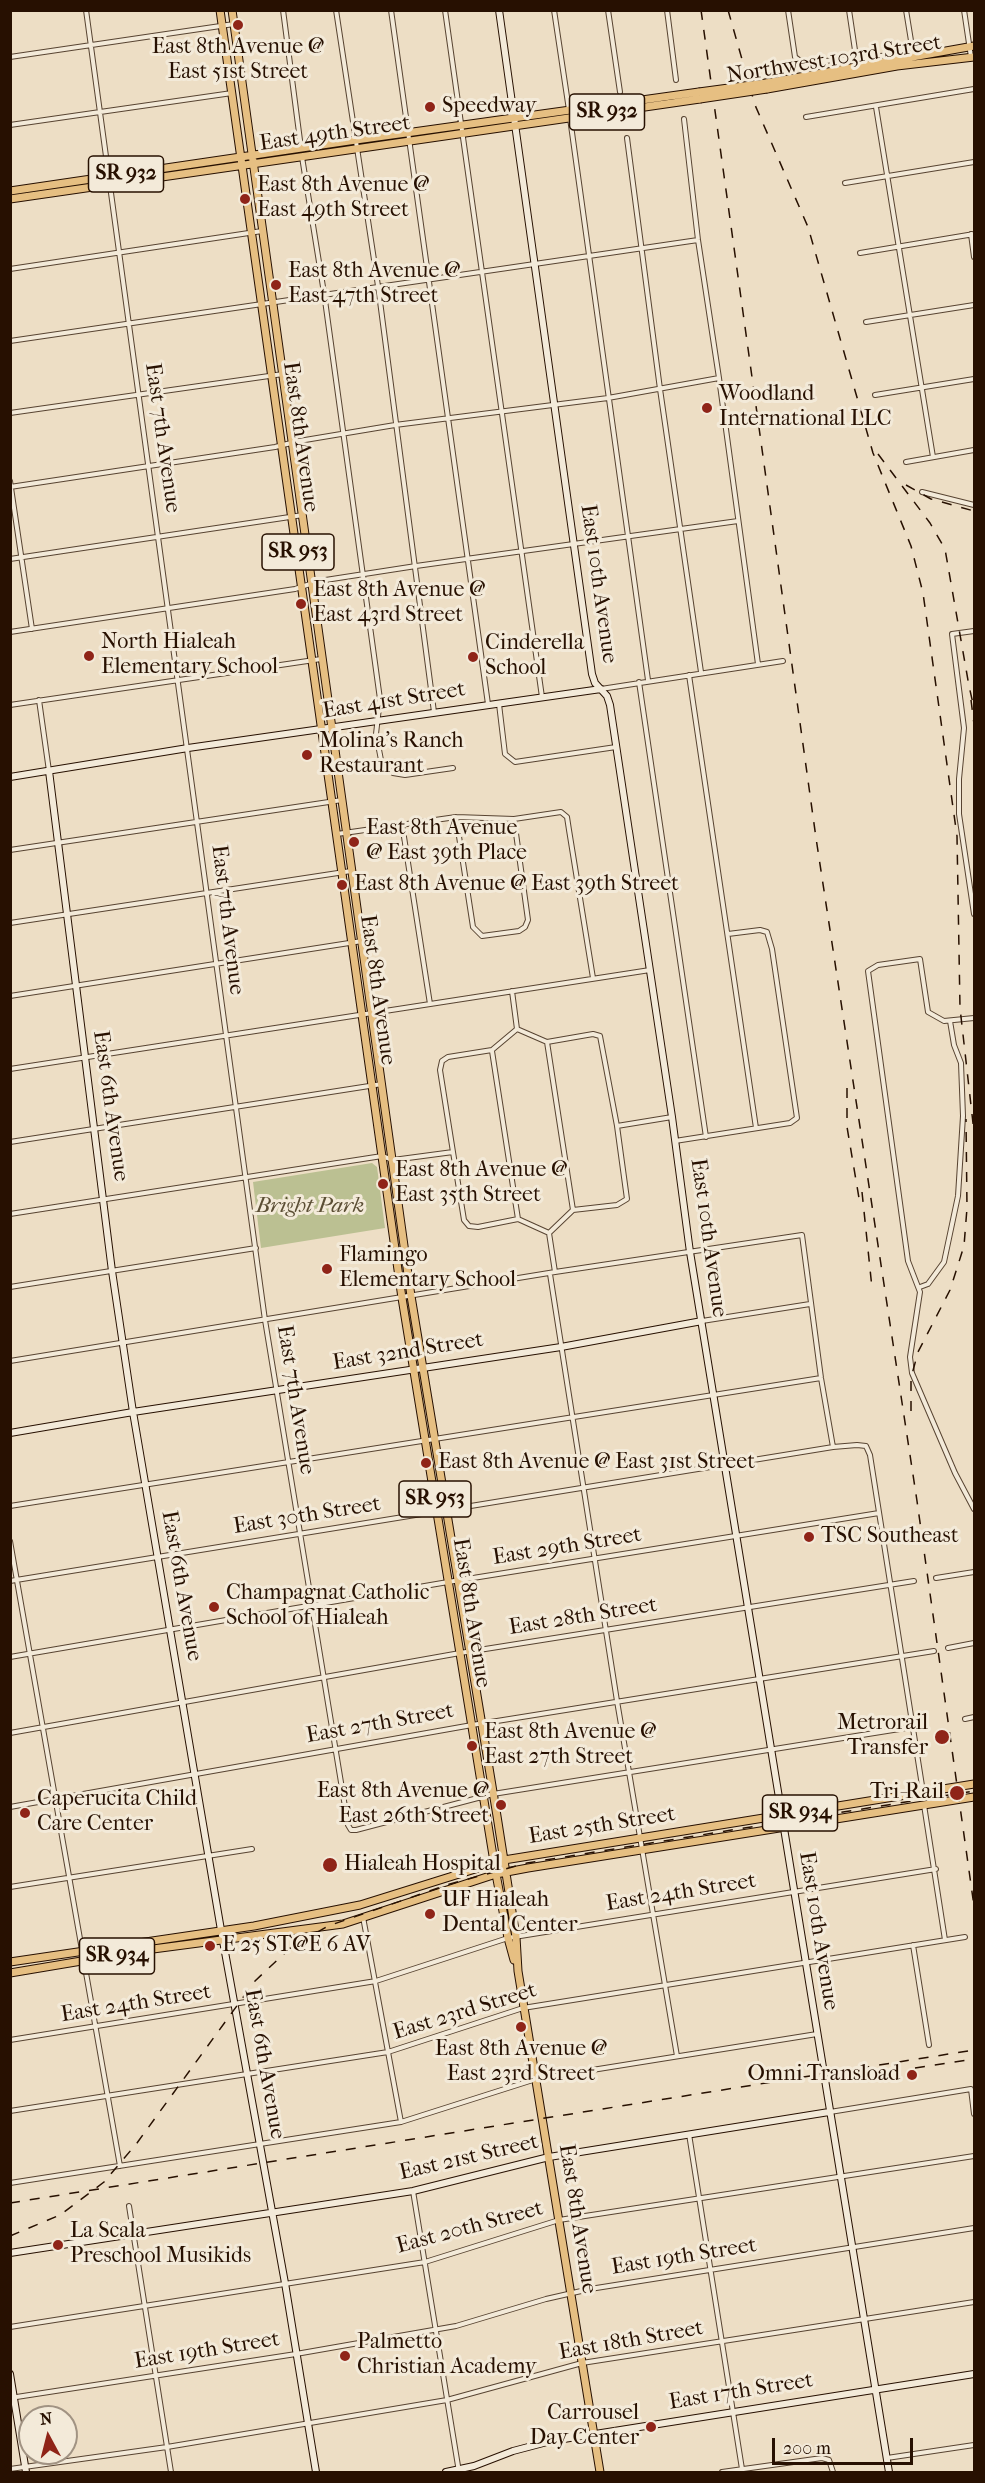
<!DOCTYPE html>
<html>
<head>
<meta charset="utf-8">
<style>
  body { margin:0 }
  #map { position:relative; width:985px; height:2483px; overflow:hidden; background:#eddec5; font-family:"IM FELL French Canon",serif }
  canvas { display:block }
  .frame { position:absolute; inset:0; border:12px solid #271001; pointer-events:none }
  .north { position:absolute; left:18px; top:2405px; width:60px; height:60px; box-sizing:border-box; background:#f3ead9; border:2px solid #a19383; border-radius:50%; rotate:353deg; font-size:16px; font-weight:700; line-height:24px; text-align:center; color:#271001 }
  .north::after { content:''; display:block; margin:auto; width:21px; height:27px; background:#8f2418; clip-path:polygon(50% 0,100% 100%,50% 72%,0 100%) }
  .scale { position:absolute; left:772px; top:2438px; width:141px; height:27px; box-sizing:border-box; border:3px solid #271001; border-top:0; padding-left:8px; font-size:18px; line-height:21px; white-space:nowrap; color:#271001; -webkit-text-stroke:4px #f3ead9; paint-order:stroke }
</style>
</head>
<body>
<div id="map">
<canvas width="985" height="2483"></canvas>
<div class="frame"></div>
<div class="north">N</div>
<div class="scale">200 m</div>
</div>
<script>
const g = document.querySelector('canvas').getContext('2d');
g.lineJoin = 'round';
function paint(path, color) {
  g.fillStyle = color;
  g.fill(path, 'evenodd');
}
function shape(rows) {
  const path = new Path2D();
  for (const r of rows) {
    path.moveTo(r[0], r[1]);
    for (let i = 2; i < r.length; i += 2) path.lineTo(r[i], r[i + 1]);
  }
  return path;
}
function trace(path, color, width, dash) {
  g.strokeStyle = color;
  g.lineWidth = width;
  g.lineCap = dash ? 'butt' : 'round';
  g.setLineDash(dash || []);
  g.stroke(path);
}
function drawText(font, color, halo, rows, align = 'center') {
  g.font = font + ' "IM FELL French Canon",serif';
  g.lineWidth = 6;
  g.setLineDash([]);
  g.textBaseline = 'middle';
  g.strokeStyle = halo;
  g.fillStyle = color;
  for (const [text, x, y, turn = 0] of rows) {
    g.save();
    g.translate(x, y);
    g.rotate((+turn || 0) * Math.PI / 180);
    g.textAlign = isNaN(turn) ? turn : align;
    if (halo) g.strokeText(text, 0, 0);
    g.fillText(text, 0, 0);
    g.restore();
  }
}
paint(shape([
  [372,1163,377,1167,385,1228,261,1248,253,1182]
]), '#bbc092');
const street = shape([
  [86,10,265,1320,348,1825,351,1830,356,1830,493,1794,912,1727],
  [283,10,301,148],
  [336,10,378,286,434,712],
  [391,10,488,704],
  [445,10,542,697],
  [554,10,569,110],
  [608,10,620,92],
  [667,10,676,80],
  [788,10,795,57,803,63,924,52],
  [849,10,856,57],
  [906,10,913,53],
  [964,10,971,57],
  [10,57,234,24],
  [876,107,933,457],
  [806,117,974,89],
  [570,118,648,680],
  [684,119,698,240,719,378,758,664],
  [10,125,232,93],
  [627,138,660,389,701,672],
  [302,157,324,293,380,699,376,734,381,760,384,767,393,773,405,775,453,768],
  [845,183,974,162],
  [971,234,974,257],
  [860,253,974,234],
  [10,269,262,231],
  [866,322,974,305],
  [10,341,698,240],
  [875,395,974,379],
  [10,413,283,374],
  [906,462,974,450],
  [10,481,32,629],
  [10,487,275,447,299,441,395,425,608,398,719,378],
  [922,492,974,505],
  [10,559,303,515],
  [974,631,952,634,964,728,959,779,959,814,974,914],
  [10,632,295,589,319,581,416,566,738,521],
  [689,675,756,1128],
  [639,682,706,1137],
  [601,689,783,661],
  [39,700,49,771],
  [499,704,505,754,515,762,616,747],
  [10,705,321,659],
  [456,817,473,927,482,936,519,931,525,927,528,920,514,819],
  [402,824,430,1004],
  [337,834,456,817,514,819,561,812,567,817,569,830,593,978],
  [10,850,342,800],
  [10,923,351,871],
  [512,991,517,1029],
  [10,996,362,941],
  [974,1018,944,1021,928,1012,920,959,878,965,868,971,908,1261,920,1292,910,1357,912,1373,955,1473,974,1509],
  [517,1029,547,1042,593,1034,600,1036,617,1126,627,1199,617,1205,573,1210,549,1233,518,1219,478,1227,469,1226,464,1220,453,1152,440,1070,442,1061,448,1057,492,1050,517,1029],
  [547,1042,573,1210],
  [492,1051,518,1219],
  [10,1069,650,970],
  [617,1126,672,1117],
  [675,1141,790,1123,797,1118,772,949,767,932,760,930,728,934],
  [10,1142,382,1084],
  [10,1214,382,1156,393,1160,453,1152],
  [549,1233,555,1272],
  [550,1274,617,1701,677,2056],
  [10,1287,256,1248],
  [920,1287,928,1284,944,1262,958,1196,963,1116,961,1063,954,1045,950,1021],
  [702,1321,810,1304],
  [10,1361,555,1272,802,1235,821,1378,833,1447],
  [10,1506,821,1378],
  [10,1541,120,2166],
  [936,1578,974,1572],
  [10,1581,833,1447,857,1445,866,1446,870,1455,923,1792],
  [948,1648,974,1643],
  [10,1657,448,1582,879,1513],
  [965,1719,974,1717],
  [10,1733,460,1653,914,1581],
  [924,1805,945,1940],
  [10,1807,472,1725,934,1651],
  [10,1887,252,1849],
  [363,1917,401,2122],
  [913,1945,929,2045],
  [10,2040,376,1981,508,1938,936,1869],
  [10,2111,388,2052,523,2008,965,1937],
  [830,2112,971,2089,974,2114],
  [689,2134,742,2469],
  [10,2183,401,2122,536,2079,817,2034],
  [413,2191,459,2472],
  [129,2206,171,2472],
  [10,2327,425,2262,559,2220,974,2156],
  [10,2398,296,2354,456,2326,546,2299,590,2289,974,2228],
  [887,2458,974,2445],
  [10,2469,167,2447,447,2400,582,2363,974,2302],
  [722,2472,822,2458,829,2460,833,2472]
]);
const secondary = shape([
  [499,10,592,674,595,683,607,696,610,705,672,1117,690,1252,889,2472],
  [49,771,112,1271,133,1412,221,1930,285,2283,316,2472],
  [10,777,188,748,601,689],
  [10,1433,133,1412,561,1347,702,1321],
  [10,2253,413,2191,549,2157,829,2112],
  [10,2374,26,2472],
  [446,2472,474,2466,513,2451,551,2441,974,2374]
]);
const primary = shape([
  [220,10,402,1298,496,1874,508,1938,514,1960],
  [232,10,411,1296,497,1816,516,1937,518,1971,600,2472],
  [766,83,974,46],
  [767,89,897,66,974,57],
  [10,191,356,140,699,92],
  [10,199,700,99],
  [10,1962,254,1926,360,1905,504,1860,974,1784],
  [10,1973,153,1949,343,1924,496,1874,528,1868,974,1797]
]);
trace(street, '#584432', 6);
trace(secondary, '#271001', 8);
trace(primary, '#271001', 9);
trace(street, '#f3ead9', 4);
trace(secondary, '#f3ead9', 6);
trace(primary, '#e6bf82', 7);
trace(shape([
  [701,10,816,838,917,1501,974,1906],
  [728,10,755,105,808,227,873,453,911,546,923,593,957,836,960,1008,974,1132],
  [878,454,930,523,945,549,969,686,974,708],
  [906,485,931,499,974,511],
  [971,700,974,724],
  [847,1088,847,1127,859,1198],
  [862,1192,872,1288],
  [911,1411,911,1378,918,1352,950,1290,964,1246,967,1208,966,1119],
  [915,2068,974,2059],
  [10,2203,974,2050],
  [10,2236,60,2215,104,2182,137,2143,255,1981,289,1949,328,1926,450,1884,527,1863,974,1791]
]), '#271001', 1.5, [10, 10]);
const primaryBridge = shape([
  [699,92,766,83],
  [700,99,767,89]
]);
trace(primaryBridge, '#271001', 9, []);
trace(primaryBridge, '#e6bf82', 7);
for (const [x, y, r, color] of [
  [238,25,6,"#8f2418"],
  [430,107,6,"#8f2418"],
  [245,199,6,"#8f2418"],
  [276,285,6,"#8f2418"],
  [707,408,6,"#8f2418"],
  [301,604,6,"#8f2418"],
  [89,656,6,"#8f2418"],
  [473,657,6,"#8f2418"],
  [307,755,6,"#8f2418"],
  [354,842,6,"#8f2418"],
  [342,885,6,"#8f2418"],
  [383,1184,6,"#8f2418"],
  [327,1269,6,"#8f2418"],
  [426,1463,6,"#8f2418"],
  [809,1537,6,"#8f2418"],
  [214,1607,6,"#8f2418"],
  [942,1737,8,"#8f2418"],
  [472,1746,6,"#8f2418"],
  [957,1793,8,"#8f2418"],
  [501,1805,6,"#8f2418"],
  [25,1813,6,"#8f2418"],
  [330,1865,8,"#8f2418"],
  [430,1914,6,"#8f2418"],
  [210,1946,6,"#8f2418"],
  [521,2027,6,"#8f2418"],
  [912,2075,6,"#8f2418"],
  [58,2245,6,"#8f2418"],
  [345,2356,6,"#8f2418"],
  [651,2427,6,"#8f2418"]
]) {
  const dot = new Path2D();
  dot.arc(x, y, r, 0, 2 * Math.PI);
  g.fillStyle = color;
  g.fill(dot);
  trace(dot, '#f3ead9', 2);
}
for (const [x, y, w] of [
  [607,112,75],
  [126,174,75],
  [298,552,72],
  [435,1499,72],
  [800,1813,75],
  [117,1956,75]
]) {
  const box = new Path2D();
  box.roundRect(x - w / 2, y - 18, w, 36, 4.5);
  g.fillStyle = '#f3ead9';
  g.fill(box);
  trace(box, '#271001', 1.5);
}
drawText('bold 21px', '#271001', null, [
  ["SR 932",607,112],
  ["SR 932",126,174],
  ["SR 953",298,552],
  ["SR 953",435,1499],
  ["SR 934",800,1813],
  ["SR 934",117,1956]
]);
drawText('22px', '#271001', '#f3ead9', [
  ["East 8th Avenue @",238,48,"center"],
  ["East 51st Street",238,73,"center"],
  ["Speedway",442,107],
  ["East 8th Avenue @",257,186],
  ["East 49th Street",257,211],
  ["East 8th Avenue @",288,272],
  ["East 47th Street",288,297],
  ["Woodland",719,395],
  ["International LLC",719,420],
  ["East 8th Avenue @",313,591],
  ["East 43rd Street",313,616],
  ["North Hialeah",101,643],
  ["Elementary School",101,668],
  ["Cinderella",485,644],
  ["School",485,669],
  ["Molina's Ranch",319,742],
  ["Restaurant",319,767],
  ["East 8th Avenue",366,829],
  ["@ East 39th Place",366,854],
  ["East 8th Avenue @ East 39th Street",354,885],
  ["East 8th Avenue @",395,1171],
  ["East 35th Street",395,1196],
  ["Flamingo",339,1256],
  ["Elementary School",339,1281],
  ["East 8th Avenue @ East 31st Street",438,1463],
  ["TSC Southeast",821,1537],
  ["Champagnat Catholic",226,1594],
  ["School of Hialeah",226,1619],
  ["Metrorail",928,1724,"right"],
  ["Transfer",928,1749,"right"],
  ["East 8th Avenue @",484,1733],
  ["East 27th Street",484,1758],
  ["East 8th Avenue @",489,1792,"right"],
  ["East 26th Street",489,1817,"right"],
  ["Tri-Rail",944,1793,"right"],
  ["Caperucita Child",37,1800],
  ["Care Center",37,1825],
  ["Hialeah Hospital",344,1865],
  ["UF Hialeah",442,1901],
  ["Dental Center",442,1926],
  ["E 25 ST@E 6 AV",222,1946],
  ["East 8th Avenue @",521,2050,"center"],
  ["East 23rd Street",521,2075,"center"],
  ["Omni Transload",900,2075,"right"],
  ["La Scala",70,2232],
  ["Preschool Musikids",70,2257],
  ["Palmetto",357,2343],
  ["Christian Academy",357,2368],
  ["Carrousel",639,2414,"right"],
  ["Day Center",639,2439,"right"]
], 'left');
drawText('22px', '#271001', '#f3ead9', [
  ["Northwest 103rd Street",834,60,-9],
  ["East 49th Street",335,134,-8],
  ["East 8th Avenue",300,437,82],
  ["East 7th Avenue",162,438,82],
  ["East 10th Avenue",598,584,82],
  ["East 41st Street",394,701,-9],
  ["East 7th Avenue",227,920,83],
  ["East 8th Avenue",377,990,82],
  ["East 6th Avenue",110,1106,82],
  ["East 10th Avenue",708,1238,82],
  ["East 32nd Street",408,1352,-9],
  ["East 7th Avenue",295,1400,81],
  ["East 30th Street",307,1516,-9],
  ["East 29th Street",567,1547,-9],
  ["East 6th Avenue",181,1586,80],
  ["East 8th Avenue",471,1613,81],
  ["East 28th Street",583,1617,-9],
  ["East 27th Street",380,1724,-10],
  ["East 25th Street",602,1826,-9],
  ["East 24th Street",681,1893,-9],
  ["East 10th Avenue",818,1931,81],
  ["East 24th Street",136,2004,-9],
  ["East 23rd Street",465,2012,-17],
  ["East 6th Avenue",264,2064,80],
  ["East 21st Street",469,2158,-13],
  ["East 8th Avenue",577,2219,81],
  ["East 20th Street",470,2228,-15],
  ["East 19th Street",684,2257,-9],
  ["East 18th Street",631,2341,-10],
  ["East 19th Street",207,2351,-9],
  ["East 17th Street",741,2392,-9]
]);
drawText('italic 22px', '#5b4e34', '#f3ead9', [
  ["Bright Park",310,1207]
]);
</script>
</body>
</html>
